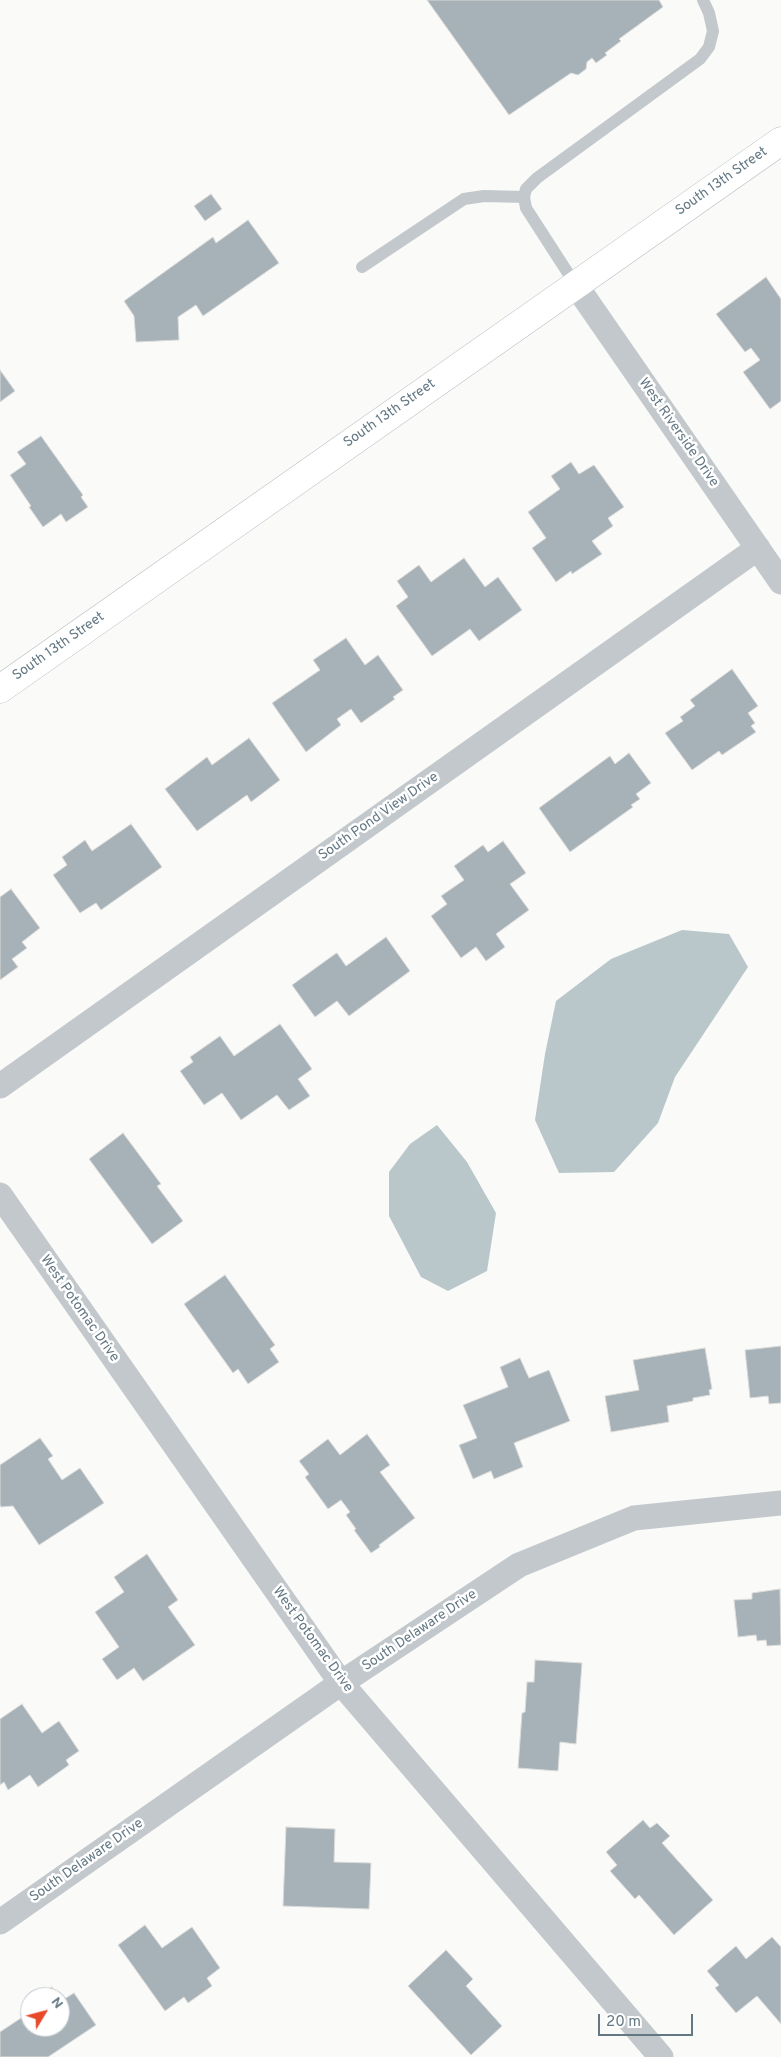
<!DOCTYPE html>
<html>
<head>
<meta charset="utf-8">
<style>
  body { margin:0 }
  #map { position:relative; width:781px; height:2057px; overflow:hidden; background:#fafaf8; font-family:Overpass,sans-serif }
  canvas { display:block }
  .north { position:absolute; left:20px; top:1987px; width:50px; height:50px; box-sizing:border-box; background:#fff; border:1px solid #c1c9ce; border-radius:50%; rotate:53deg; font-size:14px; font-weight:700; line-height:20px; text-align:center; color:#647884 }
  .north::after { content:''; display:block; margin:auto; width:18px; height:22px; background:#e8492a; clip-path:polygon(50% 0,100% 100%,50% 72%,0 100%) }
  .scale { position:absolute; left:598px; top:2014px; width:95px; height:22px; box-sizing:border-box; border:2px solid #647884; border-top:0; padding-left:6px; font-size:15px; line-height:18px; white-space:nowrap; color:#647884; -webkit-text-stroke:4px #fff; paint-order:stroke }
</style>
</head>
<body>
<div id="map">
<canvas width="781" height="2057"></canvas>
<div class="north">N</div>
<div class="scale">20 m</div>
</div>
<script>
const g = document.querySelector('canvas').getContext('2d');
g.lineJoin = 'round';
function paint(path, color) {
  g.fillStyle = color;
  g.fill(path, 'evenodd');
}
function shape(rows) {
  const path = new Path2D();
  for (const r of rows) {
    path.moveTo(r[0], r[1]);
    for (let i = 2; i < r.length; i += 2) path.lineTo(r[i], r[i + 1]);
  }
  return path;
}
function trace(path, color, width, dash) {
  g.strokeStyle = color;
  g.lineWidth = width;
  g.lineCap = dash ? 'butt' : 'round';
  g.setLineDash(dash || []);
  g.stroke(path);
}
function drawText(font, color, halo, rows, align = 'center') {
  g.font = font + ' Overpass,sans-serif';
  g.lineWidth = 5;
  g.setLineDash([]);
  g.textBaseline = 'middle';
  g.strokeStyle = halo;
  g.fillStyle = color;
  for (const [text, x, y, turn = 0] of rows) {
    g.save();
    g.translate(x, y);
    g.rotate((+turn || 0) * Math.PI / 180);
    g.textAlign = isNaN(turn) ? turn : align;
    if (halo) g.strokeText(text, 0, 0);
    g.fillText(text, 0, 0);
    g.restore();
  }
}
paint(shape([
  [682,930,729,934,748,967,675,1077,658,1123,614,1172,559,1173,535,1120,545,1054,556,1001,611,959],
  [437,1125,467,1162,496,1213,487,1271,448,1291,421,1277,389,1216,389,1172,410,1144]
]), '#b9c7ca');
const building = shape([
  [427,0,659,0,663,7,619,39,621,41,605,53,607,55,596,63,592,58,587,62,586,69,578,75,571,73,509,115,427,0],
  [211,194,222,209,205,221,194,206,211,194],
  [248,220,279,263,203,316,196,305,178,317,179,340,136,342,134,316,124,301,213,237,216,243,248,220],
  [766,277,781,299,781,401,770,409,743,372,760,360,751,348,745,352,716,314,766,277],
  [0,370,15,391,0,402,0,370],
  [41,436,83,495,81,497,88,507,66,522,61,514,43,527,29,507,31,506,10,475,26,464,17,452,41,436],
  [571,462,579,474,594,465,624,507,608,518,613,526,592,541,602,554,572,574,571,571,556,582,532,548,546,538,528,512,560,489,551,476,571,462],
  [464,558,485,587,498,577,522,610,479,641,470,629,432,656,396,606,408,597,397,581,419,565,431,582,464,558],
  [346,638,365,665,378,655,403,690,393,697,395,699,361,723,351,709,337,719,341,725,306,752,272,703,320,670,313,660,346,638],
  [732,669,758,706,748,713,755,723,751,726,756,732,722,755,719,751,692,770,665,733,683,721,680,717,695,706,690,700,732,669],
  [249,738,280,780,251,802,247,795,197,831,165,789,207,757,212,765,249,738],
  [629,753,651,783,636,794,640,799,631,805,633,807,570,852,539,808,610,756,615,764,629,753],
  [131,824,162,867,101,910,96,903,80,913,53,875,67,865,62,857,85,840,92,851,131,824],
  [503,841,526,873,510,884,529,910,496,934,505,947,486,961,476,947,461,958,431,916,447,904,441,896,464,880,454,866,483,845,488,852,503,841],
  [11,889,40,928,22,942,27,948,12,959,18,967,0,980,0,897,11,889],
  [386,937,410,971,349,1016,337,1001,315,1017,292,985,335,954,337,953,346,966,386,937],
  [280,1024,312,1069,298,1079,310,1096,289,1110,277,1095,241,1120,222,1093,204,1105,180,1071,193,1062,190,1057,220,1036,234,1056,280,1024],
  [123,1133,161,1184,157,1186,183,1221,152,1244,89,1159,123,1133],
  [225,1275,275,1345,270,1349,279,1362,248,1384,238,1369,233,1373,184,1304,225,1275],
  [781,1346,781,1403,769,1404,768,1396,750,1398,745,1350,781,1346],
  [705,1348,712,1389,709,1390,710,1395,693,1398,693,1401,667,1406,669,1422,611,1432,605,1396,639,1390,633,1360,705,1348],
  [520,1358,529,1378,549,1370,570,1421,514,1443,523,1467,494,1479,491,1471,473,1479,459,1445,477,1438,463,1405,508,1387,500,1367,520,1358],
  [367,1434,390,1465,380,1472,415,1518,379,1545,380,1547,371,1553,354,1530,356,1529,346,1515,350,1512,341,1500,328,1509,305,1477,309,1474,299,1461,328,1439,340,1455,367,1434],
  [40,1438,53,1456,48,1459,62,1480,80,1468,104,1503,39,1545,13,1506,1,1507,0,1505,0,1465,40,1438],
  [147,1554,178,1600,168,1607,195,1645,143,1681,134,1668,117,1680,102,1659,119,1647,95,1612,124,1592,114,1577,147,1554],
  [780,1589,781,1645,767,1646,766,1640,757,1641,756,1635,738,1637,734,1600,752,1599,752,1593,780,1589],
  [535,1660,582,1663,576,1744,560,1742,558,1771,518,1768,522,1713,525,1712,527,1682,534,1682,535,1660],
  [22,1704,42,1733,59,1721,79,1751,66,1760,69,1765,38,1787,30,1775,8,1790,4,1782,0,1785,0,1719,22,1704],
  [643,1820,650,1828,657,1823,670,1836,662,1843,713,1900,674,1935,639,1895,635,1899,610,1871,617,1865,606,1852,643,1820],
  [286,1827,335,1829,334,1862,371,1863,369,1909,283,1906,286,1827],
  [145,1925,162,1948,192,1927,220,1968,207,1978,212,1986,188,2003,184,1997,165,2011,118,1945,145,1925],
  [772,1937,781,1947,781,2024,757,1996,736,2013,715,1988,719,1985,707,1971,736,1946,746,1959,772,1937],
  [446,1950,473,1979,466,1986,502,2026,471,2055,408,1986,446,1950],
  [52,1987,59,1997,38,1997,52,1987],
  [74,1993,96,2025,48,2057,0,2057,0,2032,27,2014,22,2008,30,2002,30,2027,60,2027,60,1999,61,2001,74,1993]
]);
paint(building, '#a7b2b8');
trace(building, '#dcdcda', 1);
const secondary = shape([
  [0,689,781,141]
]);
trace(secondary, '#b5bcc1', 29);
trace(shape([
  [362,267,464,199,484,196,524,197],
  [575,284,526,208,524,197,526,189,537,178,700,59,709,47,713,31,709,13,703,0]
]), '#c3c8cc', 12);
trace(shape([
  [575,284,781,582],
  [0,1086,758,548],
  [0,1195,341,1683,661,2057],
  [0,1922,341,1683,519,1565,634,1518,781,1503]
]), '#c3c8cc', 25);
trace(secondary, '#fff', 28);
drawText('14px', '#647884', '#fff', [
  ["South 13th Street",722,182,-35],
  ["South 13th Street",390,414,-35],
  ["West Riverside Drive",678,433,55],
  ["South 13th Street",59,647,-35],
  ["South Pond View Drive",379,817,-35],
  ["West Potomac Drive",79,1309,55],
  ["South Delaware Drive",420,1631,-34],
  ["West Potomac Drive",312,1640,54],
  ["South Delaware Drive",87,1861,-35]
]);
</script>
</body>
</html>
